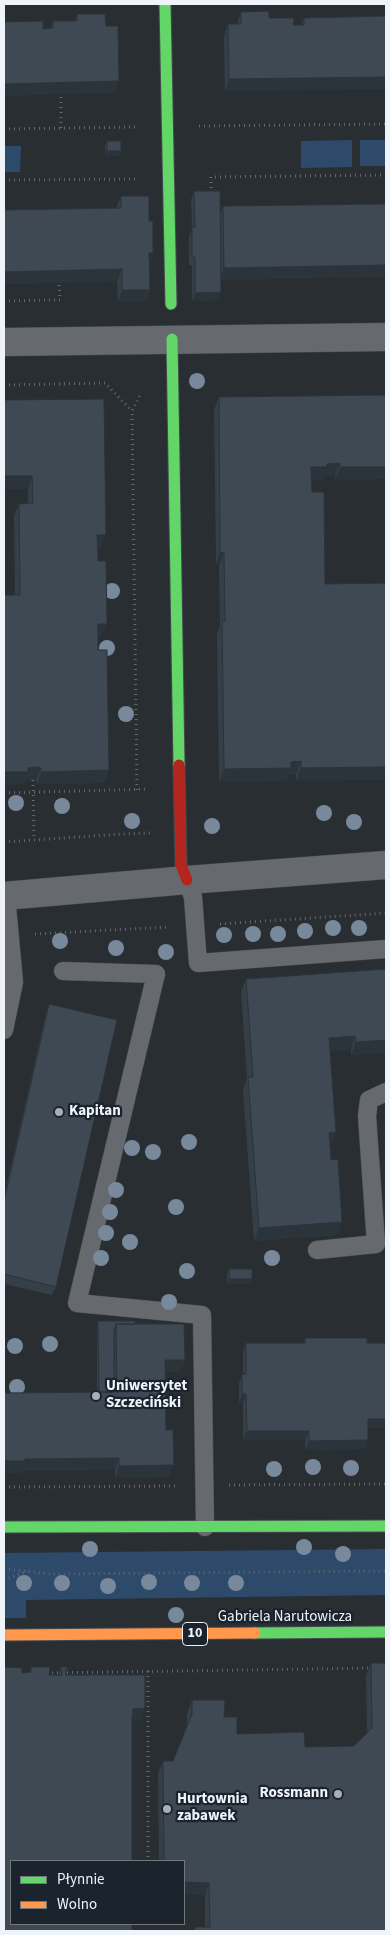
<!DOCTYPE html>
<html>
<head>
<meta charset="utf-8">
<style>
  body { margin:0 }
  #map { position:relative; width:390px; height:1935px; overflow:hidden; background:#292e33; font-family:"Source Sans 3",sans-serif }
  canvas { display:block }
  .frame { position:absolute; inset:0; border:5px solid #eef4fa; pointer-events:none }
  .legend { position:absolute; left:10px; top:1860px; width:175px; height:65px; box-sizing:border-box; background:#1b232d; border:1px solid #6f777f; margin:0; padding:6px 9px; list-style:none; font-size:15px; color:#eef4fa }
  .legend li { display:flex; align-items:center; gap:10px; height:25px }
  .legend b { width:25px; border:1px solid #6f777f }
</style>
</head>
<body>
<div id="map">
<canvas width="390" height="1935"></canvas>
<div class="frame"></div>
<ul class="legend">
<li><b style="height:6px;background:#63d668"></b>Płynnie</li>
<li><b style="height:6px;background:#ff974d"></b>Wolno</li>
</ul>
</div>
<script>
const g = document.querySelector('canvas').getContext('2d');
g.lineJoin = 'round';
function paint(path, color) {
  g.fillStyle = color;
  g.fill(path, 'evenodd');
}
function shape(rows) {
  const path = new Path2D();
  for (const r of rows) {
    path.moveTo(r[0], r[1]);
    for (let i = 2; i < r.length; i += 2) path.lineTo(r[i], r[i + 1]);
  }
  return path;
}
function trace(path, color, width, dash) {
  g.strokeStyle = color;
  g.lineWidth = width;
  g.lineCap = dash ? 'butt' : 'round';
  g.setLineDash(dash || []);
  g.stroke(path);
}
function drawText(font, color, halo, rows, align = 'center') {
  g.font = font + ' "Source Sans 3",sans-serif';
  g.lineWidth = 4.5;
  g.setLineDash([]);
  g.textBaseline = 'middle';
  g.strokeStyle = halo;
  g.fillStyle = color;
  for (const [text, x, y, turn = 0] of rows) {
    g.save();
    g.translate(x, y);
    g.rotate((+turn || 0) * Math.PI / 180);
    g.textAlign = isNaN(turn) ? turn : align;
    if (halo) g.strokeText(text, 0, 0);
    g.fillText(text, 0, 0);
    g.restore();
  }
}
paint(shape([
  [352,140,352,167,301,168,301,141],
  [360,140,386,140,386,166,360,166],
  [4,146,21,146,20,172,4,172],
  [386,1549,386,1595,26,1600,26,1618,4,1618,4,1553]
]), '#2d4a6b');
const lane = shape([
  [187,880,193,897,198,963,386,949],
  [63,971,156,974,77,1303,202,1315,205,1527],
  [4,1030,14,982,6,896],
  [317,1250,376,1244,367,1116,369,1100,386,1092]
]);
const street = shape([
  [4,342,386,337],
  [4,896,187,880,386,865]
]);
const fast = shape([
  [165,4,171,304],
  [172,339,179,765],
  [4,1527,386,1526],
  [255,1633,386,1632]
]);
const slow = shape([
  [4,1635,255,1633]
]);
const jam = shape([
  [179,765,181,865,187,880]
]);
trace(lane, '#474b50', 19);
trace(street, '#474b50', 29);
trace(fast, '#474b50', 13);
trace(slow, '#474b50', 13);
trace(jam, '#474b50', 13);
trace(shape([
  [199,126,386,124],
  [61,128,61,95],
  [4,129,136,127],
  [4,180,137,179],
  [211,193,211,177,386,175],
  [4,301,60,300,59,283],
  [4,385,105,383,132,411],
  [33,780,34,840],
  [137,790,132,411,140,395],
  [4,793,149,789],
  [4,842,122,834,150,833],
  [220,924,386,913],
  [35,934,169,927],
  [229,1485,386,1484],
  [4,1487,178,1486],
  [4,1569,52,1574,386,1571],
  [4,1580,28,1571],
  [148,1671,148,1861],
  [47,1673,373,1668]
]), '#64676b', 3, [1, 4]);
trace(lane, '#666a6e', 18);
trace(street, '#666a6e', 28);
trace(fast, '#63d668', 11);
trace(slow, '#ff974d', 11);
trace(jam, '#b3261e', 11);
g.fillStyle = '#78899c';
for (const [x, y] of [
  [197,381],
  [112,591],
  [107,648],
  [126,714],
  [16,803],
  [62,806],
  [324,813],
  [132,821],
  [354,822],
  [212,826],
  [333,928],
  [359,928],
  [305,931],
  [253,934],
  [278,934],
  [224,935],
  [60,941],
  [116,948],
  [166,952],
  [189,1142],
  [132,1148],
  [153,1152],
  [116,1190],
  [176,1207],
  [110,1212],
  [106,1233],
  [130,1242],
  [101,1258],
  [272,1258],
  [187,1271],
  [169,1302],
  [50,1344],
  [15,1346],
  [17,1387],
  [313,1467],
  [351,1468],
  [274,1469],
  [304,1547],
  [90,1549],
  [343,1554],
  [149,1582],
  [24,1583],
  [62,1583],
  [192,1583],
  [236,1583],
  [108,1586],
  [176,1615]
]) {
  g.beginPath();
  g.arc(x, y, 8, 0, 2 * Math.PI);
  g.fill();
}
paint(shape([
  [241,12,269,18,293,25,301,25,304,18,386,16,225,91,224,36,228,24,237,24],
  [77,14,106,26,115,93,43,29,50,29,53,21,75,21],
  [107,141,121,151,119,156,106,156,105,146],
  [194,191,220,214,223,206,386,204,386,277,221,280,218,300,192,301,192,266,189,265,189,236,192,229,191,200],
  [121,196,149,221,153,253,150,263,150,290,146,302,118,302,117,281,4,284,4,210,116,208],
  [219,397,386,475,385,479,335,480,335,476,324,476,322,480,311,480,312,492,325,584,386,583,296,781,296,774,288,775,286,781,219,782,217,634,220,626,219,565,216,565,214,410],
  [4,400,101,547,98,548,102,636,98,636,98,650,109,770,104,783,37,784,36,780,25,780,23,784,4,785,4,595,15,595,14,516,19,504,28,503,28,489,4,489],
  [386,969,386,1053,351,1055,351,1049,330,1051,336,1132,331,1145,330,1145,337,1235,254,1241,243,1090,247,1078,241,992,246,979],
  [49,1004,56,1287,52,1295,4,1284,4,1196,46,1013],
  [229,1269,250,1284,227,1284,227,1274],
  [98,1321,135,1324,185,1360,180,1372,165,1372,166,1430,169,1477,115,1478,115,1470,22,1471,21,1473,4,1473,97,1392,97,1326],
  [305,1338,368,1428,368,1440,365,1449,305,1450,305,1440,243,1440,243,1403,239,1403,239,1383,243,1374,243,1352,246,1343,304,1343],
  [371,1663,386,1931,194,1931,195,1927,205,1927,205,1895,184,1861,159,1861,158,1773,163,1761,173,1761,187,1725,187,1713,192,1700,224,1717,237,1734,305,1747,354,1746,367,1733,366,1676],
  [31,1667,49,1675,58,1675,61,1667,69,1668,66,1675,140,1721,132,1721,22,1673,29,1673]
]), '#353f48');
paint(shape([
  [386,77,386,89,225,91,229,79],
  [119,81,115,93,4,96,4,84],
  [107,151,121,151,119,156,106,156],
  [149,253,153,253,149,265],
  [386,265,386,277,220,280,224,268],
  [122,269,117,281,4,284,4,272],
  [122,290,150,290,146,302,118,302],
  [221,292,218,300,192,301,195,293],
  [340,463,335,476,324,476,322,480,306,480,311,467,327,464],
  [340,467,386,467,386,475,385,479,335,480],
  [4,476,32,476,28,489,4,489],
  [97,535,106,535,101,547,93,548],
  [220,552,224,553,219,565,216,565],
  [98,624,107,624,102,636,93,637],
  [301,761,296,774,288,775,286,781,219,782,224,769],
  [386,767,386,780,296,781,301,768],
  [28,768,41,768,36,780,25,780,23,784,4,785,4,772],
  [109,770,104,783,37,784,41,772],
  [355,1036,351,1049,324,1051,329,1038],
  [386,1040,386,1053,351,1055,356,1042],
  [336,1132,331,1145,324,1146,329,1133],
  [342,1222,337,1235,254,1241,259,1228],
  [229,1279,252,1279,250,1284,227,1284],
  [165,1360,185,1360,180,1372,161,1372],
  [242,1394,246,1394,243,1403,239,1403],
  [368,1419,386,1419,386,1428,365,1428],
  [247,1431,309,1431,305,1440,243,1440],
  [368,1440,365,1449,305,1450,309,1441],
  [119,1458,115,1470,22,1471,21,1473,4,1473,4,1461,25,1459],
  [174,1465,169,1477,115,1478,119,1466],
  [145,1708,140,1721,128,1721,133,1709],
  [184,1882,209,1883,205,1895,184,1895]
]), '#2b333b');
const building = shape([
  [269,11,269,18,294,18,293,25,304,25,304,18,386,16,386,77,229,79,228,24,241,24,241,12,269,11],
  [77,14,105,14,106,26,118,26,119,81,4,84,4,22,43,21,43,29,53,28,53,21,77,21,77,14],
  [107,141,121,141,121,151,107,151,107,141],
  [194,191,220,191,221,292,195,293,195,257,192,256,192,227,195,227,194,191],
  [121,196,149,196,149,221,153,221,153,253,149,253,150,290,122,290,122,269,4,272,4,210,121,208,121,196],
  [386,204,386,265,224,268,223,206,386,204],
  [386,395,386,467,340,467,340,463,327,464,327,467,311,467,312,492,324,492,325,584,386,583,386,767,301,768,301,761,291,762,291,768,224,769,222,621,225,621,224,553,220,552,219,397,386,395],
  [104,399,106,535,97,535,98,561,106,561,107,624,98,624,98,650,107,650,109,770,41,772,41,768,38,767,28,768,28,772,4,772,4,595,20,595,19,504,33,503,32,476,4,476,4,400,104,399],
  [386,969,386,1040,356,1042,355,1036,329,1038,336,1132,329,1133,331,1160,338,1159,342,1222,259,1228,248,1077,253,1077,246,979,386,969],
  [49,1004,117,1020,56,1287,4,1274,4,1201,49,1004],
  [229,1269,252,1269,252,1279,229,1279,229,1269],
  [98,1321,135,1321,135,1324,116,1324,114,1331,114,1392,99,1392,98,1321],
  [116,1324,184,1324,185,1360,165,1360,166,1430,173,1430,174,1465,119,1466,119,1458,25,1459,25,1461,4,1461,4,1393,117,1392,116,1324],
  [305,1338,367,1338,367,1343,386,1343,386,1419,368,1419,368,1440,309,1441,309,1431,247,1431,246,1394,242,1394,242,1374,246,1374,246,1343,305,1343,305,1338],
  [371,1663,386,1663,386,1931,195,1931,195,1927,210,1927,209,1883,184,1882,184,1861,164,1861,163,1761,173,1761,192,1714,192,1700,225,1700,224,1717,237,1717,237,1734,304,1732,305,1747,354,1746,372,1728,371,1663],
  [4,1667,22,1668,22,1673,31,1672,31,1667,50,1667,49,1675,62,1675,61,1667,66,1667,69,1668,66,1669,66,1675,145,1675,145,1708,133,1709,132,1718,132,1861,11,1861,11,1924,132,1924,132,1931,4,1931,4,1667]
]);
paint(building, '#3e4954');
trace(building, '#2b333b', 1);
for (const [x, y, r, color] of [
  [59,1112,5,"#a9afb4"],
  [96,1396,5,"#a9afb4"],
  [338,1794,5,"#a9afb4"],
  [167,1809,5,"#a9afb4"]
]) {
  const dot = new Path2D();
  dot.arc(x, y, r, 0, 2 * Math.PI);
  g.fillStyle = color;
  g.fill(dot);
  trace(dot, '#1b232d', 2);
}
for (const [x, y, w] of [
  [195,1634,25]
]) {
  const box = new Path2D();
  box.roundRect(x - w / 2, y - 11.5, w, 23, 4);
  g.fillStyle = '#1b232d';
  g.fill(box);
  trace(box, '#eef4fa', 1);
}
drawText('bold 14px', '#eef4fa', null, [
  ["10",195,1634]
]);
drawText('bold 15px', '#eef4fa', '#1b232d', [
  ["Kapitan",69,1112],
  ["Uniwersytet",106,1387],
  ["Szczeciński",106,1404],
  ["Rossmann",328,1794,"right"],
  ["Hurtownia",177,1800],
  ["zabawek",177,1817]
], 'left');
drawText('15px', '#eef4fa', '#1b232d', [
  ["Gabriela Narutowicza",285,1618]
]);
</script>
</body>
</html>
